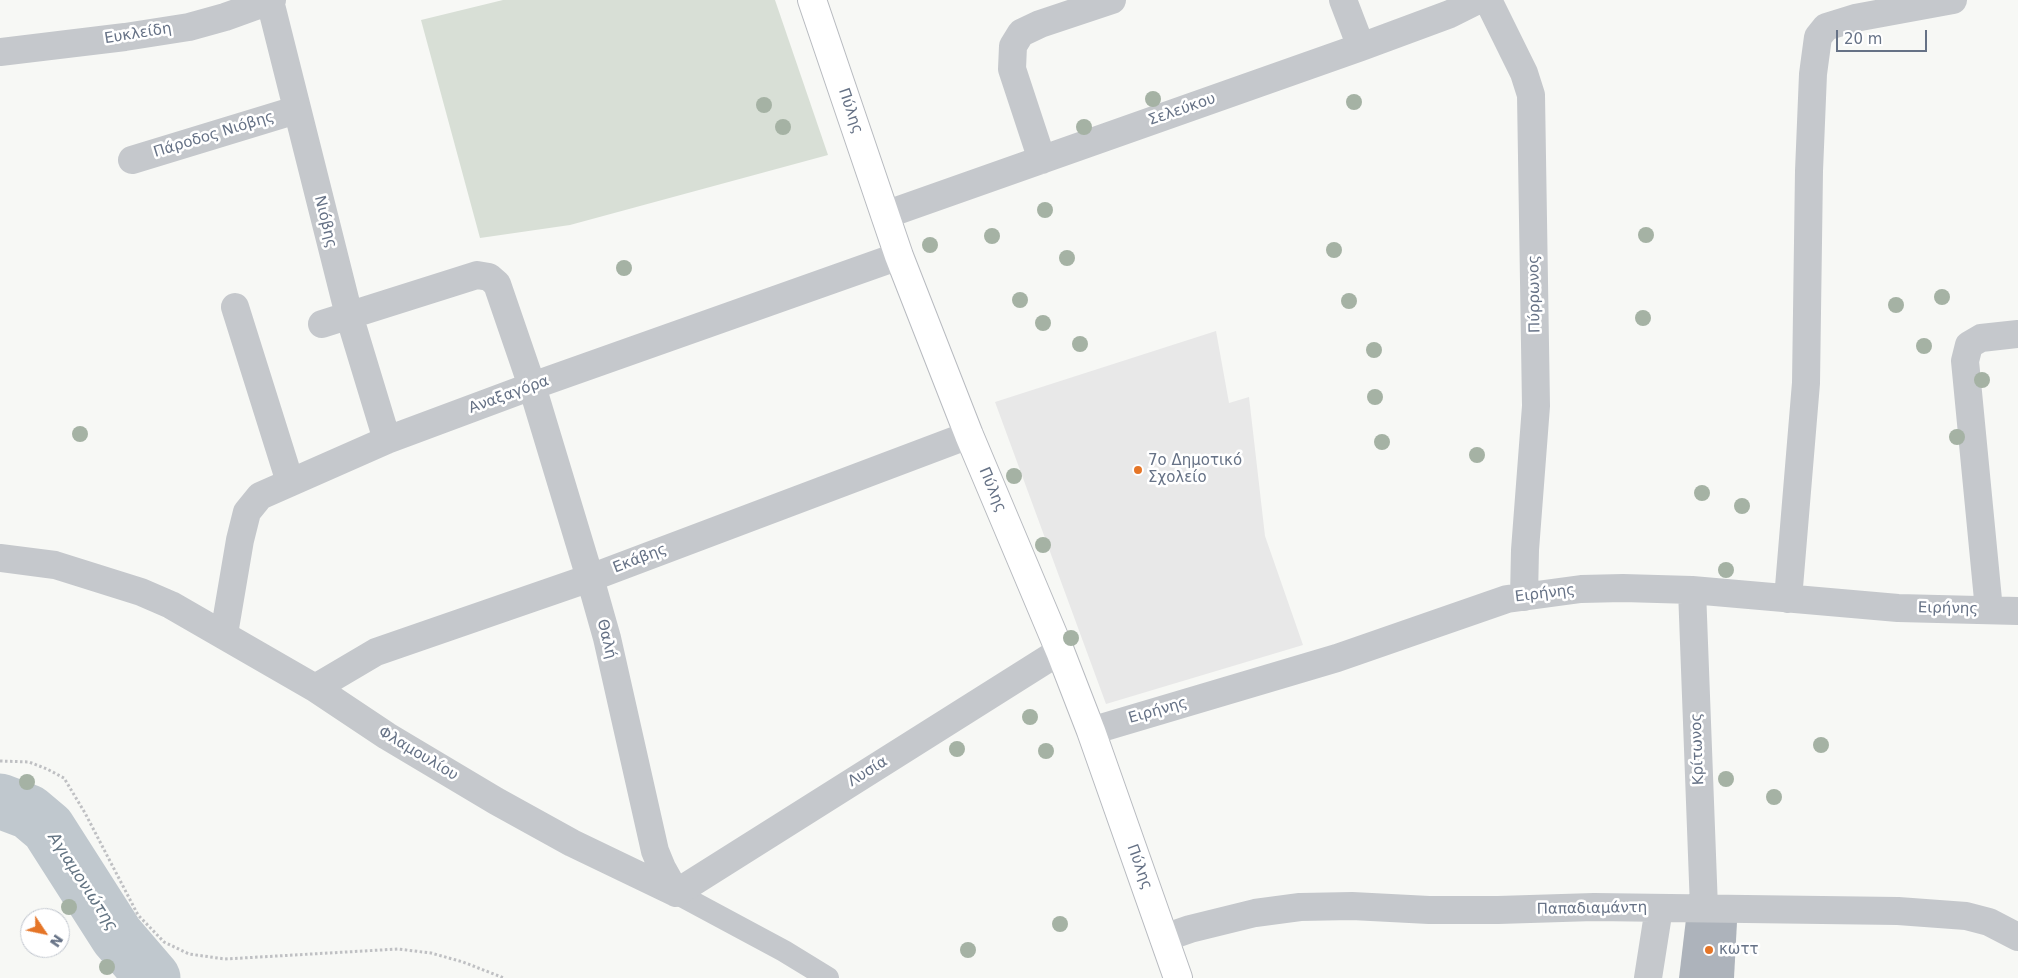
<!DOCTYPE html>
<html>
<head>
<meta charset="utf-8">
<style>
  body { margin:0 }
  #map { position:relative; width:2018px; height:978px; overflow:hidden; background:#f7f8f5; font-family:"DejaVu Sans",sans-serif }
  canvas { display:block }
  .north { position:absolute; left:20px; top:908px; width:50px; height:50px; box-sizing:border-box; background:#fff; border:1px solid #c2c7cf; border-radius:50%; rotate:124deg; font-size:14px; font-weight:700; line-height:20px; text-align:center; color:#667286 }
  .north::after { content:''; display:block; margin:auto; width:18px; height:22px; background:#e57527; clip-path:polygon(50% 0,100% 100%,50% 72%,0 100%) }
  .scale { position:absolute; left:1836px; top:30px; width:91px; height:22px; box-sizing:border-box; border:2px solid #667286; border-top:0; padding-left:6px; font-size:15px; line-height:18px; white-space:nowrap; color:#667286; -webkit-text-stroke:4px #fff; paint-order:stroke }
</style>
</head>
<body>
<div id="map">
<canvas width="2018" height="978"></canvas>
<div class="north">N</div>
<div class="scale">20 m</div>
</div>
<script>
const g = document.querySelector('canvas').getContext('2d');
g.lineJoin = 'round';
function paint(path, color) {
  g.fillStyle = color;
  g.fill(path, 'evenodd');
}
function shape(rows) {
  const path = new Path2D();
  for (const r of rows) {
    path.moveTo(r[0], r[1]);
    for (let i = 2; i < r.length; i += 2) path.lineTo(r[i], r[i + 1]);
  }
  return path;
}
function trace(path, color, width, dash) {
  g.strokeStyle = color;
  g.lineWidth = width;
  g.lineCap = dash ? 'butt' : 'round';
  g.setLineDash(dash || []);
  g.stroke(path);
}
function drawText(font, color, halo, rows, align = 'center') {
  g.font = font + ' "DejaVu Sans",sans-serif';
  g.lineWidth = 5;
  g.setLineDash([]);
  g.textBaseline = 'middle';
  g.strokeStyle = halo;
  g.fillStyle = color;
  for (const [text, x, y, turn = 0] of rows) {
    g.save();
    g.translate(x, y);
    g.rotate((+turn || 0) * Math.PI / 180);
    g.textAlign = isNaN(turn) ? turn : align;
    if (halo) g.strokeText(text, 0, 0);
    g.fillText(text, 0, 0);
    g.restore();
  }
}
paint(shape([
  [1216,331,1229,403,1249,397,1265,536,1303,645,1106,704,995,402]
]), '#e8e8e8');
paint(shape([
  [503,0,775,0,828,155,570,225,480,238,421,20]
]), '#d8dfd6');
trace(shape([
  [0,801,29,812,48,828,117,936,153,978]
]), '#c0c8ce', 55);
paint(shape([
  [1686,919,1737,922,1734,978,1679,978]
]), '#adb3bb');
const primary = shape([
  [812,0,899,256,969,435,1060,651,1091,731,1178,978]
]);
trace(primary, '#b8bbc0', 30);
trace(shape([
  [0,761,29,762,47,769,64,778,85,813,138,915,164,942,189,954,225,959,398,949,431,953,463,962,504,978]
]), '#bfc0c3', 3, [2.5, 2.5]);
trace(shape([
  [676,893,784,951,828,978]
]), '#c5c8cc', 22);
trace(shape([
  [1343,0,1361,47],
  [1488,0,1524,73,1531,95,1536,406,1525,550,1524,597],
  [270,1,349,315,387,440],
  [0,52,125,37,189,27,225,17,272,0],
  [132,160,296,110],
  [1042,160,1012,69,1013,46,1021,33,1040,24,1112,0],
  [885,215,1361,47,1450,14,1478,0],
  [235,307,290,482],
  [322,324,477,275,489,277,497,284,532,386,590,578,607,638,655,851,662,868,676,893],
  [0,558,55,565,141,592,171,605,315,688,387,736,496,801,572,843,676,893],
  [1692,590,1704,908],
  [1788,599,1806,383,1809,171,1813,74,1818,37,1826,27,1855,18,1953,0],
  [1989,610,1965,361,1969,345,1981,338,2018,334],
  [224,634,240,540,247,512,260,496,387,440,532,386,899,256],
  [315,688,376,652,590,578,969,435],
  [1091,731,1337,658,1507,599,1581,589,1623,588,1692,590,1898,608,2018,611],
  [676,893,1060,651],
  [1164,938,1190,929,1255,913,1300,907,1352,906,1429,910,1498,910,1594,907,1898,911,1966,916,1989,922,2018,937],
  [1648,978,1659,908]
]), '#c5c8cc', 28);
trace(primary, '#fff', 28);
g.fillStyle = '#a5b2a4';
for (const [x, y] of [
  [1153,99],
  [1354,102],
  [764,105],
  [783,127],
  [1084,127],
  [1045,210],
  [1646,235],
  [992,236],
  [930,245],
  [1334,250],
  [1067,258],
  [624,268],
  [1942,297],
  [1020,300],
  [1349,301],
  [1896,305],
  [1643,318],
  [1043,323],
  [1080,344],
  [1924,346],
  [1374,350],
  [1982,380],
  [1375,397],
  [80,434],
  [1957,437],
  [1382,442],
  [1477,455],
  [1014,476],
  [1702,493],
  [1742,506],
  [1043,545],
  [1726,570],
  [1071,638],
  [1030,717],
  [1821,745],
  [957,749],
  [1046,751],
  [1726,779],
  [27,782],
  [1774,797],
  [69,907],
  [1060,924],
  [968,950],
  [107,967]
]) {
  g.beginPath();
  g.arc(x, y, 8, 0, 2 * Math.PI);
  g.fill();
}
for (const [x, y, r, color] of [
  [1138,470,5,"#e57527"],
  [1709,950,5,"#e57527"]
]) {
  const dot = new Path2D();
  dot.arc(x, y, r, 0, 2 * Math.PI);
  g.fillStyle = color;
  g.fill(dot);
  trace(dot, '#fff', 2);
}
drawText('15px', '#667286', '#fff', [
  ["Ευκλείδη",138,34,-9],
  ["Σελεύκου",1182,110,-19],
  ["Πύλης",850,111,71],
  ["Πάροδος Νιόβης",214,135,-17],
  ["Νιόβης",325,222,76],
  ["Πύρρωνος",1535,294,-91],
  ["Αναξαγόρα",509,395,-20],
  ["Πύλης",992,490,67],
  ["Εκάβης",640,559,-21],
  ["Ειρήνης",1545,594,-7],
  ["Ειρήνης",1948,609,1],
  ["Θαλή",606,639,76],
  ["Ειρήνης",1158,711,-16],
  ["Κρίτωνος",1698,749,-92],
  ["Φλαμουλίου",418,754,31],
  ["Λυσία",868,772,-32],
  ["Πύλης",1139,867,70],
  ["Παπαδιαμάντη",1592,909,-1]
]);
drawText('15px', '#667286', '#fff', [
  ["7ο Δημοτικό",1148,461],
  ["Σχολείο",1148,478],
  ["κωττ",1719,950]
], 'left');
drawText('italic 16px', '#627382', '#fff', [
  ["Αγιαμονιώτης",82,882,57]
]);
</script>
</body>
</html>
